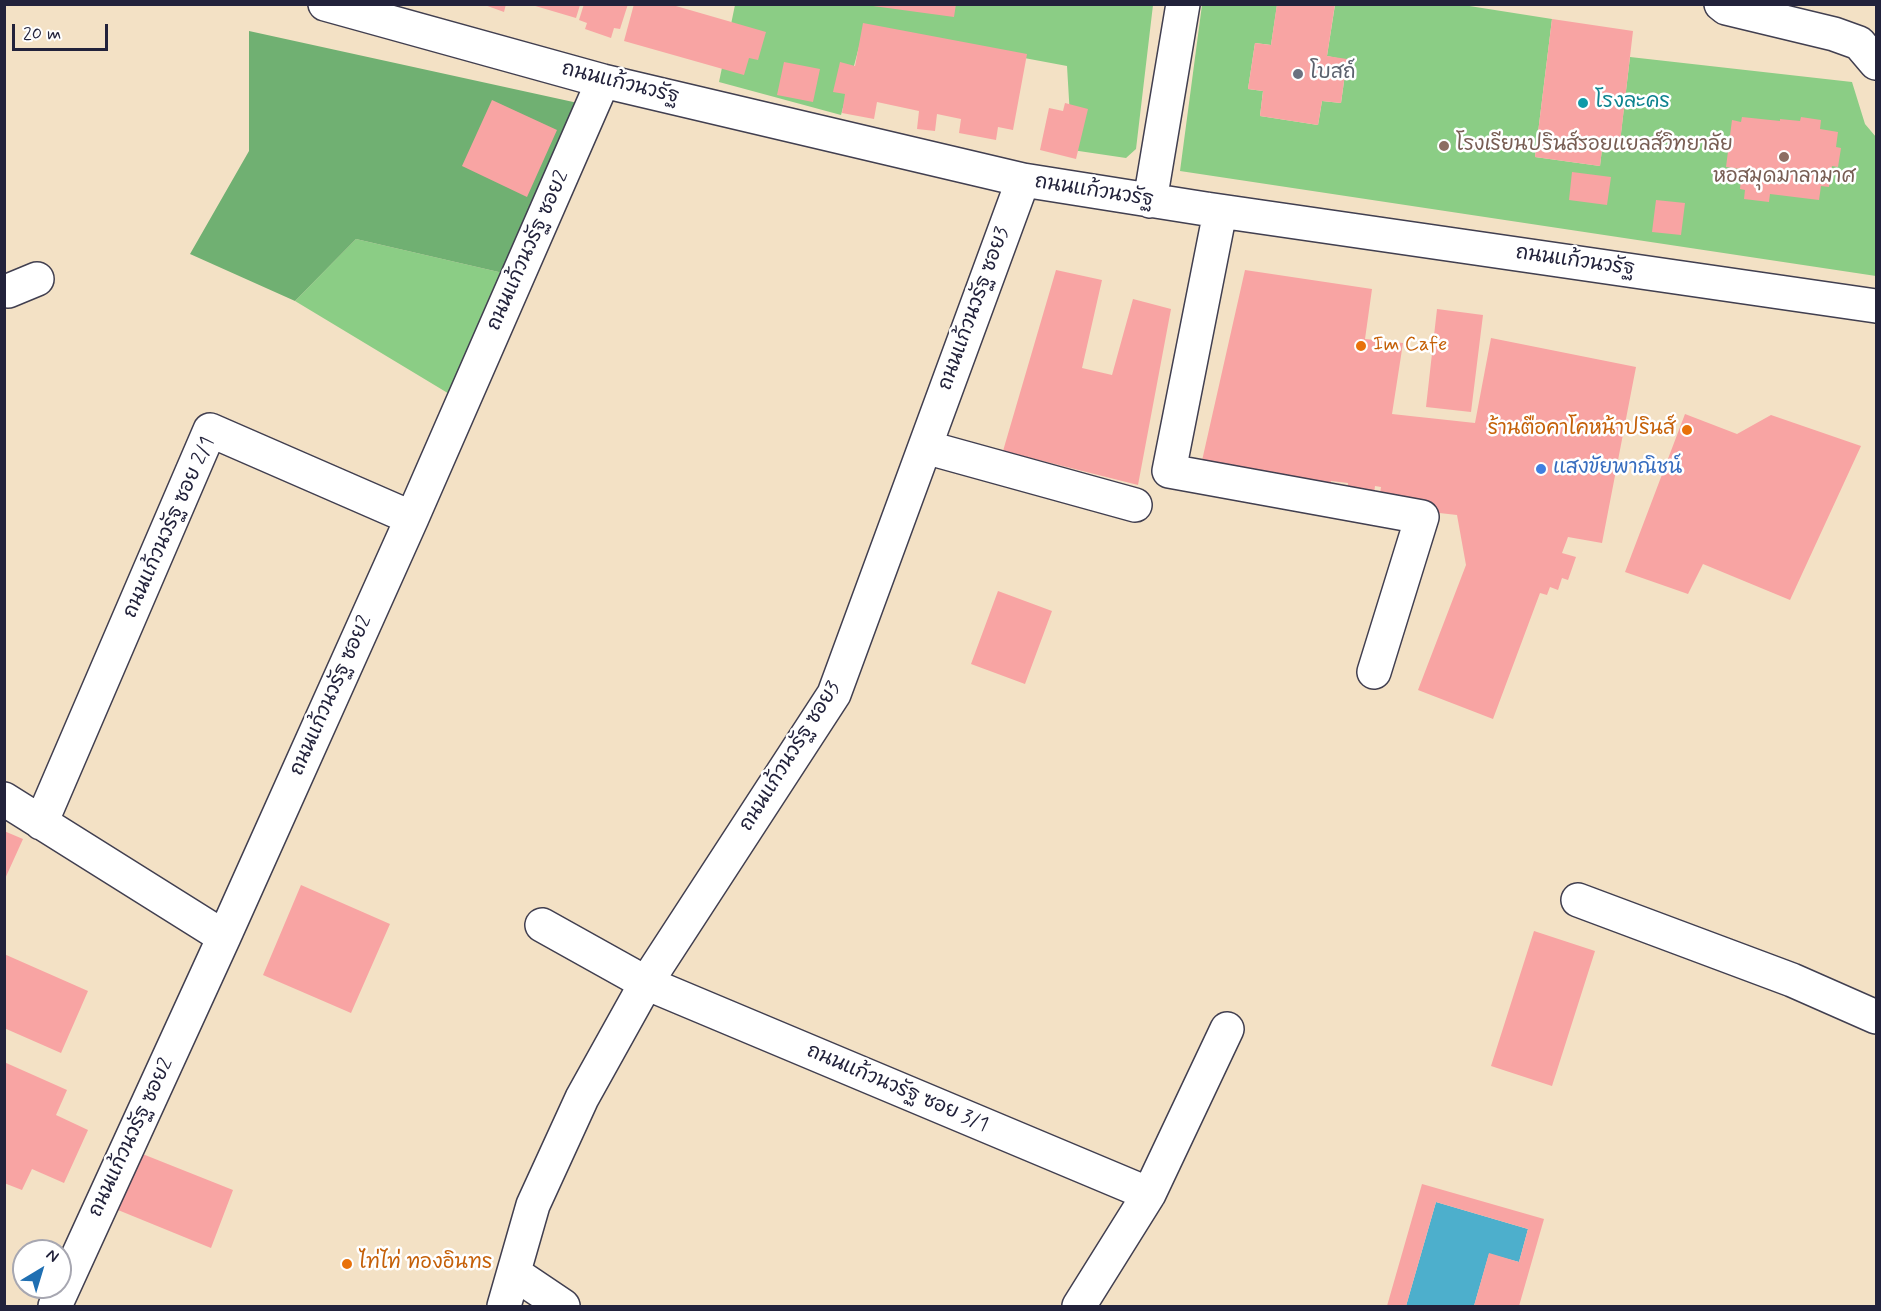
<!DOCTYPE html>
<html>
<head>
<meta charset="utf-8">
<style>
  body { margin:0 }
  #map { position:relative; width:1881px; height:1311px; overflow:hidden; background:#f3e1c5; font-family:Mynerve,sans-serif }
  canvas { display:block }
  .frame { position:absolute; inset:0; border:6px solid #22223b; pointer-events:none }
  .north { position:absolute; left:12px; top:1239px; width:60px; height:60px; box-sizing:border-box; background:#fff; border:2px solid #a7a7b1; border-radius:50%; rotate:38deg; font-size:16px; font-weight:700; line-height:24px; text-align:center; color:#22223b }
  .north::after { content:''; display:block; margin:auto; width:21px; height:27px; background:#1f6fb2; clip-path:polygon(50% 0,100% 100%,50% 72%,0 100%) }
  .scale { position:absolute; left:12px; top:24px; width:96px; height:27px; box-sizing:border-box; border:3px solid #22223b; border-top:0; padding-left:8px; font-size:18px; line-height:21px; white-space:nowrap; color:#22223b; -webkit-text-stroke:4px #fff; paint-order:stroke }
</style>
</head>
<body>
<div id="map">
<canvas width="1881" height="1311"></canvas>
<div class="frame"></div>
<div class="north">N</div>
<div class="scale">20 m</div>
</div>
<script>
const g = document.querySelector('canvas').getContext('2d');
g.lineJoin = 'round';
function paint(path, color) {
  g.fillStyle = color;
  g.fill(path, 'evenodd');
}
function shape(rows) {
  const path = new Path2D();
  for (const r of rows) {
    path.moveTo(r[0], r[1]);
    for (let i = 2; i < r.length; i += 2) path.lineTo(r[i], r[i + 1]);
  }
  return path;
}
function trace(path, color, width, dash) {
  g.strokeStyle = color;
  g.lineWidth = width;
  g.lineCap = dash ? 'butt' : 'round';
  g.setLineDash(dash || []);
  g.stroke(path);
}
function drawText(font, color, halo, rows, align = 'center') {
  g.font = font + ' Mynerve,"Playpen Sans Thai",sans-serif';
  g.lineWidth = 5;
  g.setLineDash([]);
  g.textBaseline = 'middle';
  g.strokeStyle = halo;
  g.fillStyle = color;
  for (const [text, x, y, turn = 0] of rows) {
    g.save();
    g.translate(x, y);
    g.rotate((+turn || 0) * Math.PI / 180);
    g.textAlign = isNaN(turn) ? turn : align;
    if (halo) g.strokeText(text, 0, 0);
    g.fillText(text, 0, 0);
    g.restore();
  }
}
paint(shape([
  [794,4,805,6,805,4,1153,5,1136,149,1126,158,1072,150,1067,66,864,28,841,115,719,82,735,5],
  [1202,5,1277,5,1271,45,1255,43,1248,89,1263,91,1260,116,1318,125,1322,101,1341,103,1347,60,1327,56,1335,5,1463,5,1552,19,1535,157,1600,166,1602,149,1619,150,1630,57,1852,82,1865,124,1876,137,1876,276,1180,171],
  [356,239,503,273,451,395,295,301]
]), '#8bcd85');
paint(shape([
  [249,31,587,105,503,273,356,239,295,301,190,254,249,151]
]), '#70b072');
paint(shape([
  [1436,1202,1528,1229,1519,1262,1489,1254,1474,1306,1406,1306]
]), '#4dafcc');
paint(shape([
  [482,4,506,4,504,12],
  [584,4,628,4,620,29,614,28,611,38,585,29,587,23,579,20],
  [634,4,669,4,766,32,758,60,749,58,744,75,624,41],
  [873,4,956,4,954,17,873,6],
  [1277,4,1335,4,1327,56,1347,59,1341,103,1322,101,1318,125,1260,116,1263,91,1248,89,1255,43,1271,45],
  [532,5,580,5,576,18],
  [1552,19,1633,31,1619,151,1602,149,1600,166,1535,157],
  [863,23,1027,54,1013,130,998,127,996,140,959,133,961,119,937,114,935,131,917,129,919,111,877,102,874,119,842,113,845,94,833,92,840,62,855,66],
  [784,62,820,69,813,102,777,95],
  [492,100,557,130,527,197,462,166],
  [1065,103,1088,109,1076,159,1040,150,1049,108,1063,111],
  [1742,117,1780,121,1780,119,1800,121,1801,117,1821,120,1820,129,1838,132,1836,147,1841,148,1838,167,1832,166,1829,187,1821,186,1819,200,1770,194,1769,202,1744,199,1745,190,1740,189,1741,179,1751,180,1752,171,1726,167,1732,120,1741,122],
  [1572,172,1611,177,1607,205,1569,200],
  [1656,200,1685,203,1681,235,1652,232],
  [1056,270,1102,280,1082,368,1112,375,1133,299,1171,309,1138,485,1003,451],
  [1245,270,1372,289,1365,339,1403,343,1392,414,1475,423,1491,338,1636,367,1602,543,1568,537,1562,553,1576,557,1568,580,1562,578,1558,590,1550,587,1547,595,1540,593,1493,719,1418,690,1466,565,1457,515,1378,506,1381,487,1375,486,1373,502,1347,498,1348,483,1331,481,1329,492,1289,492,1291,476,1260,472,1199,474],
  [1437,309,1483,315,1471,412,1426,407],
  [1685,414,1737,434,1771,415,1861,446,1790,600,1703,564,1688,594,1625,572],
  [998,591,1052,611,1025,684,971,664],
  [4,831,23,839,4,881],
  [301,885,390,924,351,1013,263,975],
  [1534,931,1595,951,1552,1086,1491,1066],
  [4,954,88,991,61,1053,4,1028],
  [4,1062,67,1090,56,1115,88,1130,64,1183,32,1169,22,1190,4,1183],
  [140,1153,233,1190,211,1248,118,1210],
  [1422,1184,1544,1219,1519,1306,1474,1306,1489,1253,1519,1262,1528,1229,1436,1202,1406,1306,1387,1306]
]), '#f8a4a3');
const minor = shape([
  [325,4,603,81,1023,180,1206,209,1876,306],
  [1721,4,1726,8,1834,34,1859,43,1876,63],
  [1150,201,1183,4],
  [1206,209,1220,212,1169,471,1422,517,1374,672],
  [8,291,37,279],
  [925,447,1135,505],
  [4,799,224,937],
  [41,823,210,430,412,518],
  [1578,900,1792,980,1876,1017],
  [542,925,646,983,1149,1194],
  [514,1273,563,1306],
  [55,1306,224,937,412,518,603,81],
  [504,1306,533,1205,582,1098,646,983,834,694,1023,180],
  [1079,1306,1149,1194,1227,1029]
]);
trace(minor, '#413f50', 36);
trace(minor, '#fff', 33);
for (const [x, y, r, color] of [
  [1298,74,6,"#6b7280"],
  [1583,103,6,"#0f9aa8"],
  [1444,146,6,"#8d6e63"],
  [1784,157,6,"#8d6e63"],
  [1361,346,6,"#e8710a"],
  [1687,430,6,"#e8710a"],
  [1541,469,6,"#3f7fe0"],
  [347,1264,6,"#e8710a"]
]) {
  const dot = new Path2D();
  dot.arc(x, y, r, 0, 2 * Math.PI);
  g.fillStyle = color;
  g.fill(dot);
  trace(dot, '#fff', 2);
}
drawText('20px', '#5b616d', '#fff', [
  ["โบสถ์",1310,74]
], 'left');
drawText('20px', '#22223b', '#fff', [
  ["ถนนแก้วนวรัฐ",620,84,14],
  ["ถนนแก้วนวรัฐ",1094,192,9],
  ["ถนนแก้วนวรัฐ ซอย2",529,251,-66],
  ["ถนนแก้วนวรัฐ",1575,262,8],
  ["ถนนแก้วนวรัฐ ซอย3",975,309,-70],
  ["ถนนแก้วนวรัฐ ซอย 2/1",170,528,-66],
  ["ถนนแก้วนวรัฐ ซอย2",332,696,-66],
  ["ถนนแก้วนวรัฐ ซอย3",791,757,-58],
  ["ถนนแก้วนวรัฐ ซอย 3/1",897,1089,23],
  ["ถนนแก้วนวรัฐ ซอย2",132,1138,-65]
]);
drawText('20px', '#0d838f', '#fff', [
  ["โรงละคร",1595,103]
], 'left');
drawText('20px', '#785e54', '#fff', [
  ["โรงเรียนปรินส์รอยแยลส์วิทยาลัย",1456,146],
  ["หอสมุดมาลามาศ",1784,178,"center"]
], 'left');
drawText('20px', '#c56008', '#fff', [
  ["Im Cafe",1373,346],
  ["ร้านตือคาโคหน้าปรินส์",1675,430,"right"],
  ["ไท่ไท่ ทองอินทร",359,1264]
], 'left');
drawText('20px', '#366cbe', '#fff', [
  ["แสงขัยพาณิชน์",1553,469]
], 'left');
</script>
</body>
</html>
